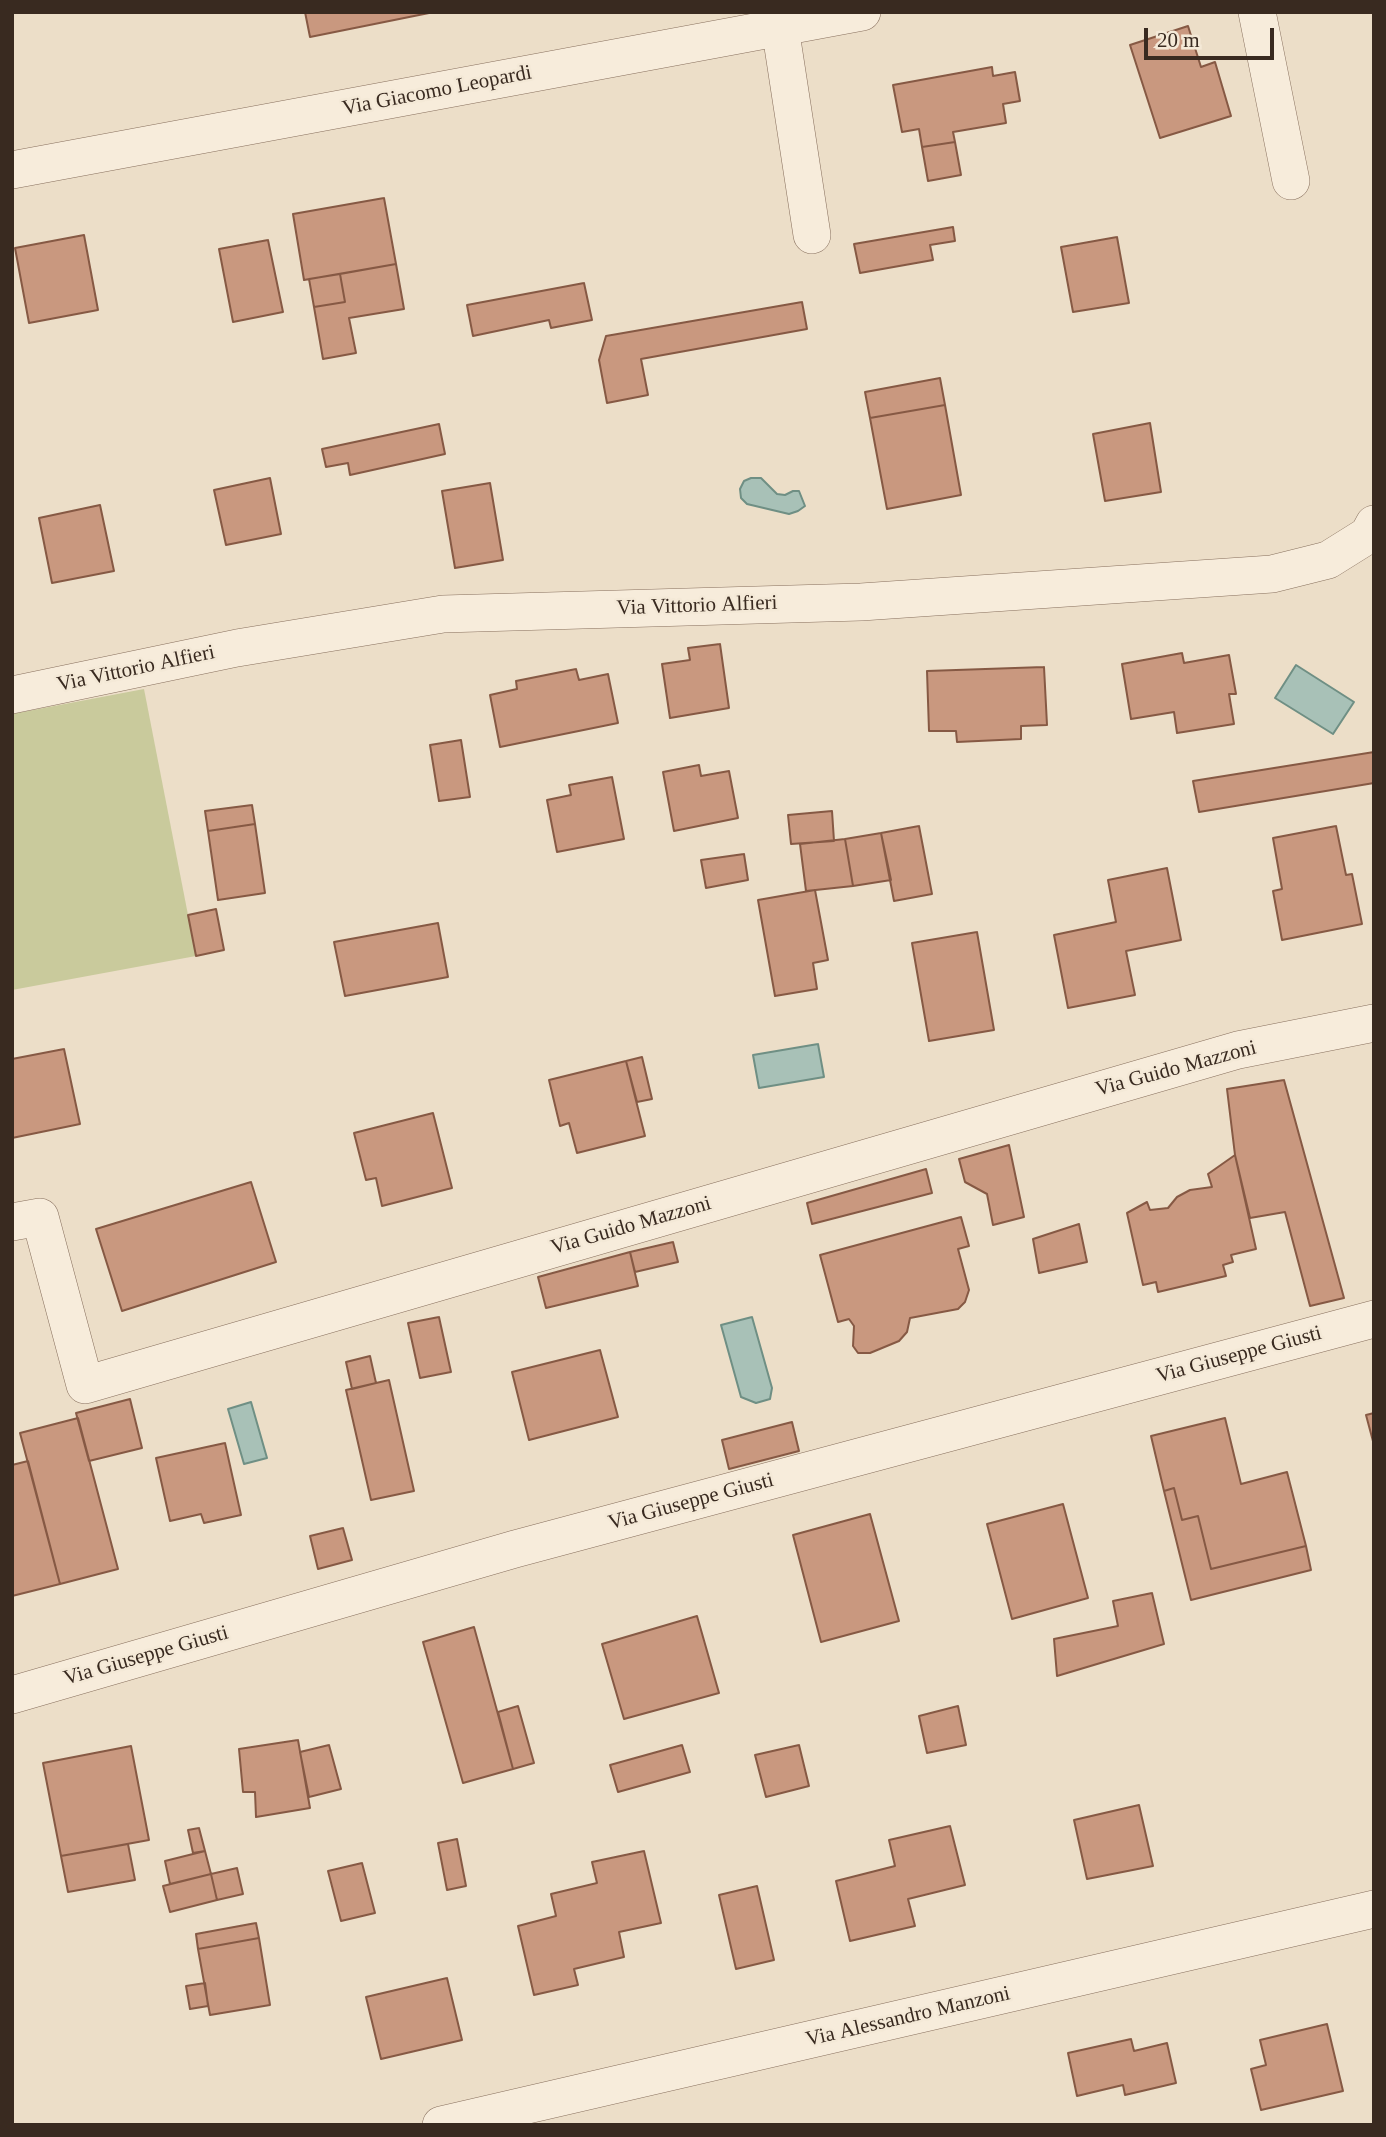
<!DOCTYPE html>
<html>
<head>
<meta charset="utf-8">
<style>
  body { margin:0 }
  #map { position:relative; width:1386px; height:2137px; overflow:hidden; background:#ecdec8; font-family:"Times New Roman",serif }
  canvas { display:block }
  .frame { position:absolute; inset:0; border:14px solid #392a20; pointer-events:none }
  .scale { position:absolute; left:1144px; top:28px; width:130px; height:32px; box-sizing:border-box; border:4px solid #392a20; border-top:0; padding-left:9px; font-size:21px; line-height:24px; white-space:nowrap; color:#392a20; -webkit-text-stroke:5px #f4e9d7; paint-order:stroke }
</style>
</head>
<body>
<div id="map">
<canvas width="1386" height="2137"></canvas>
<div class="frame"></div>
<div class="scale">20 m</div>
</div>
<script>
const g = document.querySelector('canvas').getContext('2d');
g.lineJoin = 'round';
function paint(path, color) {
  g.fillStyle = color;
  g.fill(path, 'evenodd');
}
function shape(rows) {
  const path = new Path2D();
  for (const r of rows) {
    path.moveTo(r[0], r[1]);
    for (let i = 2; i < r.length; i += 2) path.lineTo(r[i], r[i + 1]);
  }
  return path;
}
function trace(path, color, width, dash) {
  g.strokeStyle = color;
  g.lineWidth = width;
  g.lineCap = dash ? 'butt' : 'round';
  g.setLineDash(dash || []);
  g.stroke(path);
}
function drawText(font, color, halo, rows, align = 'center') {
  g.font = font + ' "Times New Roman",serif';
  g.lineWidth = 5;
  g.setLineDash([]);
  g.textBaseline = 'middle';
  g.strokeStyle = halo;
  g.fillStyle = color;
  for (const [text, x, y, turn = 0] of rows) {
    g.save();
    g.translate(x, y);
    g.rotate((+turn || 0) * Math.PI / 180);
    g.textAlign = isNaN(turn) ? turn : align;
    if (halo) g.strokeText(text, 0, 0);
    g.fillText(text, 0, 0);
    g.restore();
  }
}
paint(shape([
  [144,689,196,956,12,990,12,714]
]), '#c9ca9c');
const water = shape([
  [751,478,761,478,777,494,785,495,793,491,799,491,805,506,798,511,789,514,747,504,741,498,740,489,744,481,751,478],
  [1296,665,1354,702,1333,734,1275,698,1296,665],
  [818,1044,824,1077,759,1088,753,1055,818,1044],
  [752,1317,772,1388,770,1399,756,1403,741,1397,721,1325,752,1317],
  [251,1402,267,1458,244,1464,228,1409,251,1402]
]);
paint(water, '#a8c1b7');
trace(water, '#6f8f84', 2);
const building = shape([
  [305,12,434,12,310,37,305,12],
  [1188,26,1201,67,1215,62,1231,116,1160,138,1130,45,1188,26],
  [992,67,993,76,1015,72,1020,101,1003,104,1006,123,953,132,955,142,922,147,919,129,902,132,893,85,992,67],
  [955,142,961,175,928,181,922,147,955,142],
  [384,198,396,264,304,280,293,214,384,198],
  [953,227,955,241,930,245,933,260,860,273,854,244,953,227],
  [84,235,98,310,29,323,15,248,84,235],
  [1117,237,1129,303,1073,312,1061,247,1117,237],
  [268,240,283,312,233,322,219,249,268,240],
  [396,264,404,309,349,318,356,353,323,359,314,307,345,302,340,274,396,264],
  [340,274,345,302,314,307,309,279,340,274],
  [584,283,592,320,551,328,549,320,473,336,467,305,584,283],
  [802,302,807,329,641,359,648,395,607,403,599,360,606,336,802,302],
  [940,378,945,405,870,418,865,392,940,378],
  [945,405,961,495,887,509,870,418,945,405],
  [1150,423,1161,492,1105,501,1093,434,1150,423],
  [439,424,445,454,350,475,348,463,326,467,322,449,439,424],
  [270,478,281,534,226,545,214,490,270,478],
  [490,483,503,560,455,568,442,491,490,483],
  [100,505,114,571,52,583,39,518,100,505],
  [720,644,729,708,670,718,662,664,690,660,688,648,720,644],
  [1182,653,1184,663,1229,655,1236,694,1229,694,1234,724,1177,733,1174,712,1131,719,1122,664,1182,653],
  [1044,667,1047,725,1021,726,1021,739,957,742,956,731,929,731,927,671,1044,667],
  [576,669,579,680,608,674,618,723,500,747,490,695,517,689,516,681,576,669],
  [461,740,470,797,439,801,430,745,461,740],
  [1374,752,1374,783,1199,812,1193,781,1374,752],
  [699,765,701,776,729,771,738,818,674,831,663,772,699,765],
  [612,777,624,839,557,852,547,800,571,795,569,785,612,777],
  [252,805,255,824,208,831,205,811,252,805],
  [832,811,834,841,791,844,788,815,832,811],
  [255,824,265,893,218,900,208,831,255,824],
  [919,826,932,894,894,901,881,833,919,826],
  [1336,826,1346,875,1352,874,1362,924,1282,940,1273,891,1282,889,1273,838,1336,826],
  [881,833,891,880,853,886,845,839,881,833],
  [845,839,853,886,806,891,800,844,845,839],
  [744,854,748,880,706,888,701,860,744,854],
  [1167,868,1181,940,1126,951,1135,995,1068,1008,1054,935,1116,922,1108,880,1167,868],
  [815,890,828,960,813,963,817,989,775,996,758,900,815,890],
  [216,909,224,950,196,956,188,915,216,909],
  [438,923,448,977,345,996,334,942,438,923],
  [977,932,994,1030,929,1041,912,943,977,932],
  [64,1049,80,1124,12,1138,12,1059,64,1049],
  [642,1057,652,1099,637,1102,626,1061,642,1057],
  [626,1061,645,1136,577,1153,569,1123,560,1126,549,1080,626,1061],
  [1284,1080,1344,1298,1310,1306,1285,1212,1250,1218,1235,1155,1227,1089,1284,1080],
  [433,1113,452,1188,382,1206,376,1178,366,1180,354,1133,433,1113],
  [1009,1145,1024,1217,993,1225,987,1194,965,1182,959,1159,1009,1145],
  [1235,1155,1256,1249,1231,1255,1233,1262,1223,1265,1226,1276,1158,1292,1156,1282,1143,1285,1127,1213,1147,1202,1150,1210,1168,1208,1177,1197,1190,1190,1212,1187,1208,1174,1235,1155],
  [926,1169,932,1193,812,1224,807,1203,926,1169],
  [251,1182,276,1262,122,1311,96,1229,251,1182],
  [961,1217,969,1246,958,1249,969,1290,965,1302,958,1309,910,1318,907,1332,899,1341,870,1353,858,1353,853,1346,854,1326,849,1319,838,1322,820,1255,961,1217],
  [1079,1224,1087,1262,1039,1273,1033,1239,1079,1224],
  [673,1242,678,1262,635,1272,630,1252,673,1242],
  [630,1252,638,1286,546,1308,538,1277,630,1252],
  [439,1317,451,1372,420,1378,408,1323,439,1317],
  [600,1350,618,1417,529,1440,512,1372,600,1350],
  [370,1356,376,1383,352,1389,346,1362,370,1356],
  [389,1380,414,1491,371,1500,346,1390,389,1380],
  [130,1399,142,1448,89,1461,76,1413,130,1399],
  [1374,1413,1374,1445,1366,1415,1374,1413],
  [78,1418,118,1569,60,1584,20,1433,78,1418],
  [1225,1418,1241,1484,1287,1472,1306,1546,1211,1569,1198,1516,1182,1520,1174,1488,1164,1491,1151,1436,1225,1418],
  [792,1422,799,1451,729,1469,722,1440,792,1422],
  [225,1443,241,1515,204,1523,201,1514,170,1521,156,1458,225,1443],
  [28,1461,60,1584,12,1596,12,1465,28,1461],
  [1174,1488,1182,1520,1198,1516,1211,1569,1306,1546,1311,1570,1191,1600,1164,1491,1174,1488],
  [1063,1504,1088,1598,1012,1619,987,1524,1063,1504],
  [870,1514,899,1621,821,1642,793,1535,870,1514],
  [343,1528,352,1560,318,1569,310,1536,343,1528],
  [1152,1593,1164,1644,1057,1676,1054,1639,1118,1626,1113,1601,1152,1593],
  [697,1616,719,1693,624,1719,602,1644,697,1616],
  [474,1627,513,1769,463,1783,423,1642,474,1627],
  [518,1706,534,1763,513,1769,498,1712,518,1706],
  [958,1706,966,1745,927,1753,919,1716,958,1706],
  [298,1740,310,1808,256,1817,255,1792,243,1792,239,1749,298,1740],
  [329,1745,341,1789,309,1797,300,1752,329,1745],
  [682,1745,690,1772,618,1792,610,1765,682,1745],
  [799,1745,809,1786,766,1797,755,1755,799,1745],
  [131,1746,149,1840,61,1856,43,1763,131,1746],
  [1139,1805,1153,1866,1087,1879,1074,1820,1139,1805],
  [950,1826,965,1885,908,1899,915,1926,850,1941,836,1881,895,1866,889,1840,950,1826],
  [199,1828,205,1851,193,1853,188,1830,199,1828],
  [457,1839,466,1886,447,1890,438,1843,457,1839],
  [128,1844,135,1880,68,1892,61,1856,128,1844],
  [205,1851,211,1874,170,1884,165,1861,205,1851],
  [644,1851,661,1923,619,1932,624,1957,574,1969,578,1985,534,1995,518,1926,556,1916,551,1894,597,1883,592,1862,644,1851],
  [362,1863,375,1913,341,1921,328,1871,362,1863],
  [237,1868,243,1894,217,1900,211,1874,237,1868],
  [211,1874,217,1900,170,1912,163,1886,211,1874],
  [757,1886,774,1960,736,1969,719,1895,757,1886],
  [256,1923,259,1938,198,1949,196,1934,256,1923],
  [259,1938,270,2005,210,2015,198,1949,259,1938],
  [447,1978,462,2040,381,2059,366,1997,447,1978],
  [205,1983,208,2006,190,2009,186,1986,205,1983],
  [1327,2024,1343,2091,1261,2110,1251,2069,1266,2065,1260,2040,1327,2024],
  [1131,2039,1134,2051,1167,2043,1176,2083,1125,2095,1123,2085,1077,2096,1068,2053,1131,2039]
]);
paint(building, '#c9987f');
trace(building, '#865944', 2);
const street = shape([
  [1257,12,1291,181],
  [780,27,812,235],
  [12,170,862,12],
  [12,695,237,648,443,614,861,602,1272,574,1328,560,1368,535,1374,524],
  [12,1222,40,1217,85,1385,1238,1050,1374,1023],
  [12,1695,515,1549,1374,1319],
  [441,2125,1374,1909]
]);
trace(street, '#88705e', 38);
trace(street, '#f7ecdb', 37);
drawText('21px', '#392a20', '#f4e9d7', [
  ["Via Giacomo Leopardi",437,91,-11],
  ["Via Vittorio Alfieri",697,606,-2],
  ["Via Vittorio Alfieri",136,669,-12],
  ["Via Guido Mazzoni",1176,1069,-15],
  ["Via Guido Mazzoni",631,1226,-16],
  ["Via Giuseppe Giusti",1239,1355,-15],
  ["Via Giuseppe Giusti",691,1502,-15],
  ["Via Giuseppe Giusti",146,1656,-16],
  ["Via Alessandro Manzoni",908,2017,-13]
]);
</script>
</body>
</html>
